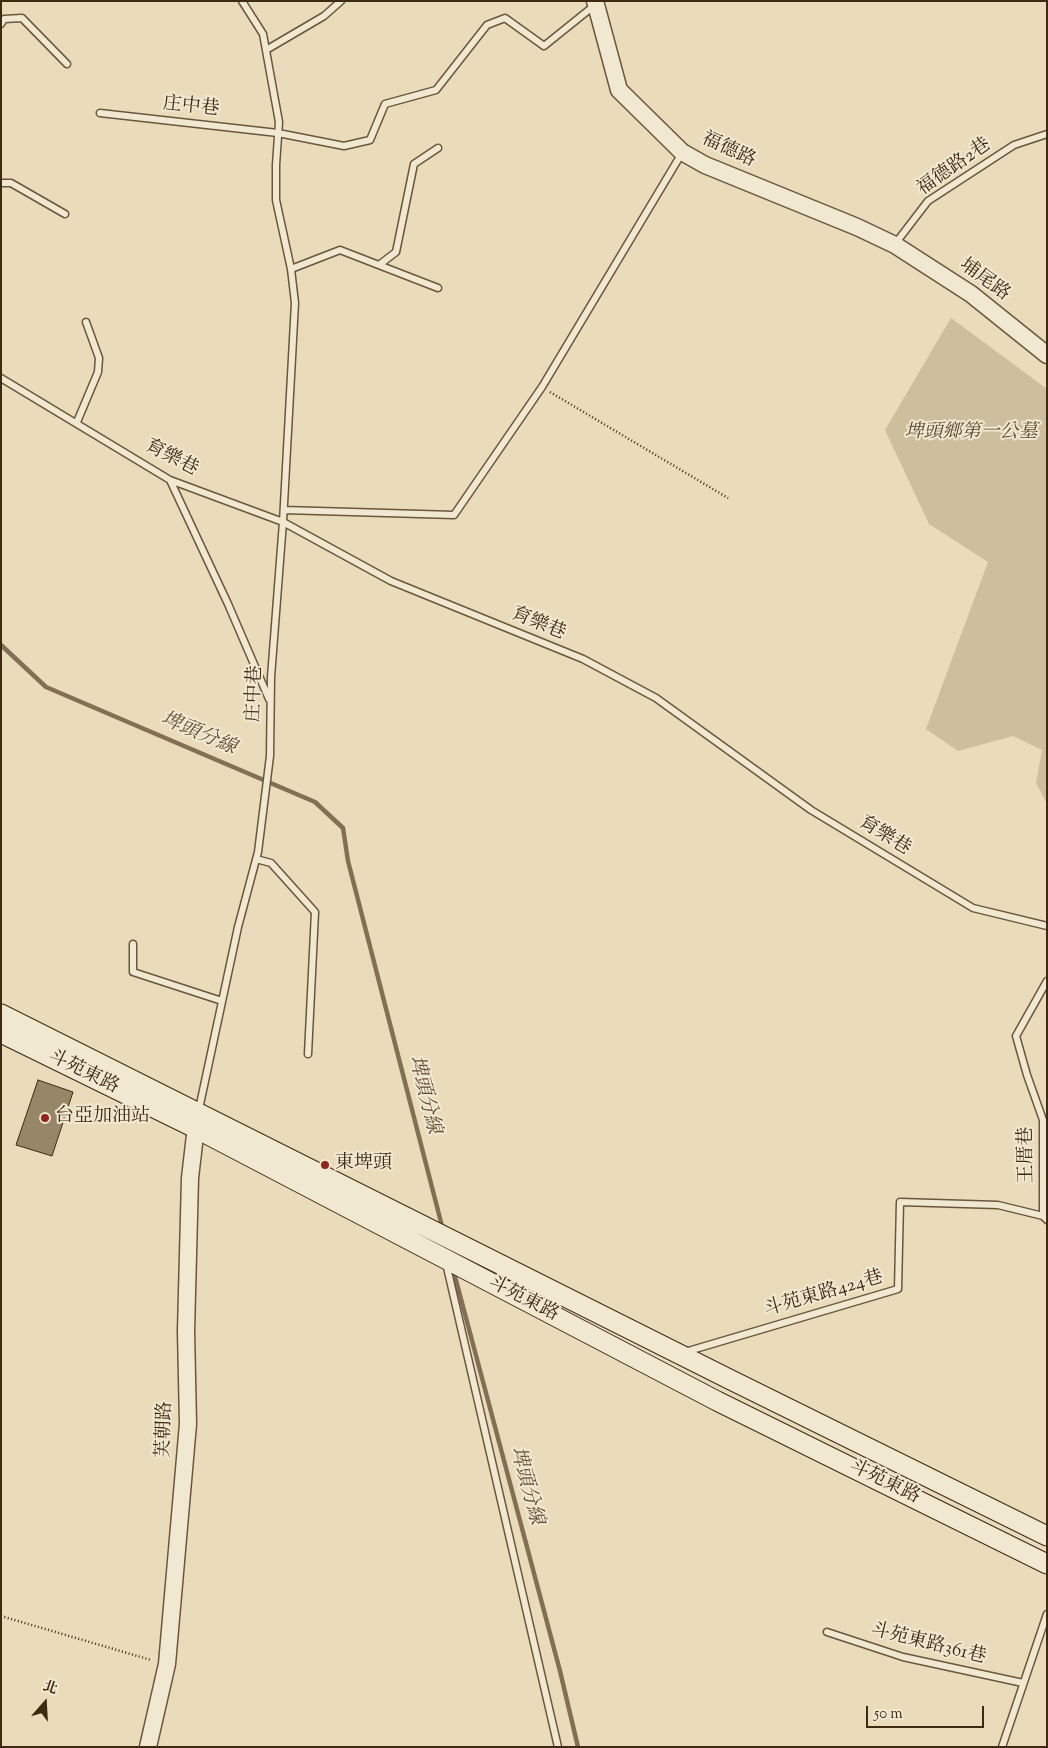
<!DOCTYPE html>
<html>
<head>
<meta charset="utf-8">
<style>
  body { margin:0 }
  #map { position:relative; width:1048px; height:1748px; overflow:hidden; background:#eadcba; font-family:"Sorts Mill Goudy","Noto Serif TC",serif }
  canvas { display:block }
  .frame { position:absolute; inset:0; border:2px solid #402911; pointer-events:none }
  .north { position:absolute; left:20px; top:1678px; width:50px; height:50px; -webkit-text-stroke:4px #f1e8d2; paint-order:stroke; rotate:19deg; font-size:14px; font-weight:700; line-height:20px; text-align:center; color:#402911 }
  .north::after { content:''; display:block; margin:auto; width:18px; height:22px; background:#402911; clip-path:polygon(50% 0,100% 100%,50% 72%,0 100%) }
  .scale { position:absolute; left:866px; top:1706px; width:118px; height:22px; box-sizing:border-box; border:2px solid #402911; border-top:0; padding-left:6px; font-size:15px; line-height:18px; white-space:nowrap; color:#402911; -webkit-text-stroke:4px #f1e8d2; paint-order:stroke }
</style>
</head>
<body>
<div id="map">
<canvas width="1048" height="1748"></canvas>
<div class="frame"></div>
<div class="north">北</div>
<div class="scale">50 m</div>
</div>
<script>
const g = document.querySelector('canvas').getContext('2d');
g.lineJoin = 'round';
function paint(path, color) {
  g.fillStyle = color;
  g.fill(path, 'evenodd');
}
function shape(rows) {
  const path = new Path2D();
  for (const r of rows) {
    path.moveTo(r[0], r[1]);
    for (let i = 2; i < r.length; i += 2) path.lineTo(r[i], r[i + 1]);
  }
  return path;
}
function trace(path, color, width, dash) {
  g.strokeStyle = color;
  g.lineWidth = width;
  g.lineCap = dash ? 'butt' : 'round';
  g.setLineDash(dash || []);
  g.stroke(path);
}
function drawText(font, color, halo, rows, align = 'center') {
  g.font = font + ' "Sorts Mill Goudy","Noto Serif TC",serif';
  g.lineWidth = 4;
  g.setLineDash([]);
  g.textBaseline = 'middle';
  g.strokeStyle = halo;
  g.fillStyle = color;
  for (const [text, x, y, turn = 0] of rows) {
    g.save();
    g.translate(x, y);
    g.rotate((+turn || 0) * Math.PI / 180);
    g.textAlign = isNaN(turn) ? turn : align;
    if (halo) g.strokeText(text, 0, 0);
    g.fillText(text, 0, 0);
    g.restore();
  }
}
paint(shape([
  [951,318,1047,389,1047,804,1036,783,1042,750,1013,736,958,751,926,729,988,562,929,524,885,430]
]), '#cdbe9d');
trace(shape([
  [1,645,46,687,315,802,343,828,348,861,443,1230],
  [453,1269,560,1671,578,1747]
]), '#837054', 4.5);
const building = shape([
  [38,1080,73,1092,52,1156,16,1145,38,1080]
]);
paint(building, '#988669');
trace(building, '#402911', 1);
const service = shape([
  [1,24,4,19,22,18,67,64],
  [266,50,324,16,341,1],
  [100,113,278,133,344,146,370,140,385,104,436,90,487,25,505,18,544,46,595,5],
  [1,183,11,183,65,214],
  [895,244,928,201,1014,145,1047,134],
  [379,265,396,252,414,164,438,148],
  [291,269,340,250,438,288],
  [1,378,170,480,283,522,391,581,583,659,656,698,811,810,973,908,1047,926],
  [77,422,98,372,99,358,86,322],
  [170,480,228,604,269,699],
  [284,510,454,515,542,387,682,153],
  [256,859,271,863,315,912,308,1054],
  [133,944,133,972,222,1001],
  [1047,981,1016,1036,1027,1075,1043,1120,1043,1216,1047,1220],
  [199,1109,238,927,258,852,270,756,271,677,283,522,295,303,291,269,276,200,276,165,279,122,263,34,242,1],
  [446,1263,558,1747],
  [685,1352,898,1289,900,1202,998,1205,1043,1216],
  [827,1632,903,1657,1023,1683],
  [1002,1747,1047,1614]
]);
const tertiary = shape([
  [595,1,619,90,682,152,705,165,857,227,895,245,971,294,1047,355],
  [148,1747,167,1664,188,1424,186,1331,190,1178,197,1118]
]);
const secondary = shape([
  [1,1014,729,1379,1047,1536],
  [1,1033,195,1128,717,1401,1047,1564]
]);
trace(service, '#6a563b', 9);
trace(tertiary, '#6a563b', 19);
trace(secondary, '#402911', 21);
trace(shape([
  [550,392,728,498],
  [1,1616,151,1660]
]), '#402911', 2.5, [1, 2.5]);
trace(service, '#f1e8d2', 6);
trace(tertiary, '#f1e8d2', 16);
trace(secondary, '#f1e8d2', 19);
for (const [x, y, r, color] of [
  [45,1118,5,"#8f2418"],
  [325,1165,5,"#8f2418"]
]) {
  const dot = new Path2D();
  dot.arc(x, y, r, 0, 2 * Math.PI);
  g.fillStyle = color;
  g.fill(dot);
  trace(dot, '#f1e8d2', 2);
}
drawText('19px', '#402911', '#f1e8d2', [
  ["庄中巷",191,108,6],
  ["福德路",728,151,25],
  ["福德路2巷",955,168,-35],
  ["埔尾路",984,281,36],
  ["育樂巷",171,459,27],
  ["育樂巷",538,625,22],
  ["庄中巷",256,694,-88],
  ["育樂巷",884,837,31],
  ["斗苑東路",83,1073,26],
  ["王厝巷",1028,1155,-91],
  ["斗苑東路424巷",824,1295,-16],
  ["斗苑東路",523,1300,27],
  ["芙朝路",166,1430,-88],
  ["斗苑東路",884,1483,26],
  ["斗苑東路361巷",928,1645,14]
]);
drawText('italic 19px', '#5c472d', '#f1e8d2', [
  ["埤頭鄉第一公墓",971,434]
]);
drawText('19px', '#402911', '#f1e8d2', [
  ["台亞加油站",55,1118],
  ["東埤頭",335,1165]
], 'left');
drawText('italic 20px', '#624c33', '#f1e8d2', [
  ["埤頭分線",198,735,23],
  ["埤頭分線",423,1095,76],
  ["埤頭分線",525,1486,75]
]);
</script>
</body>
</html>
